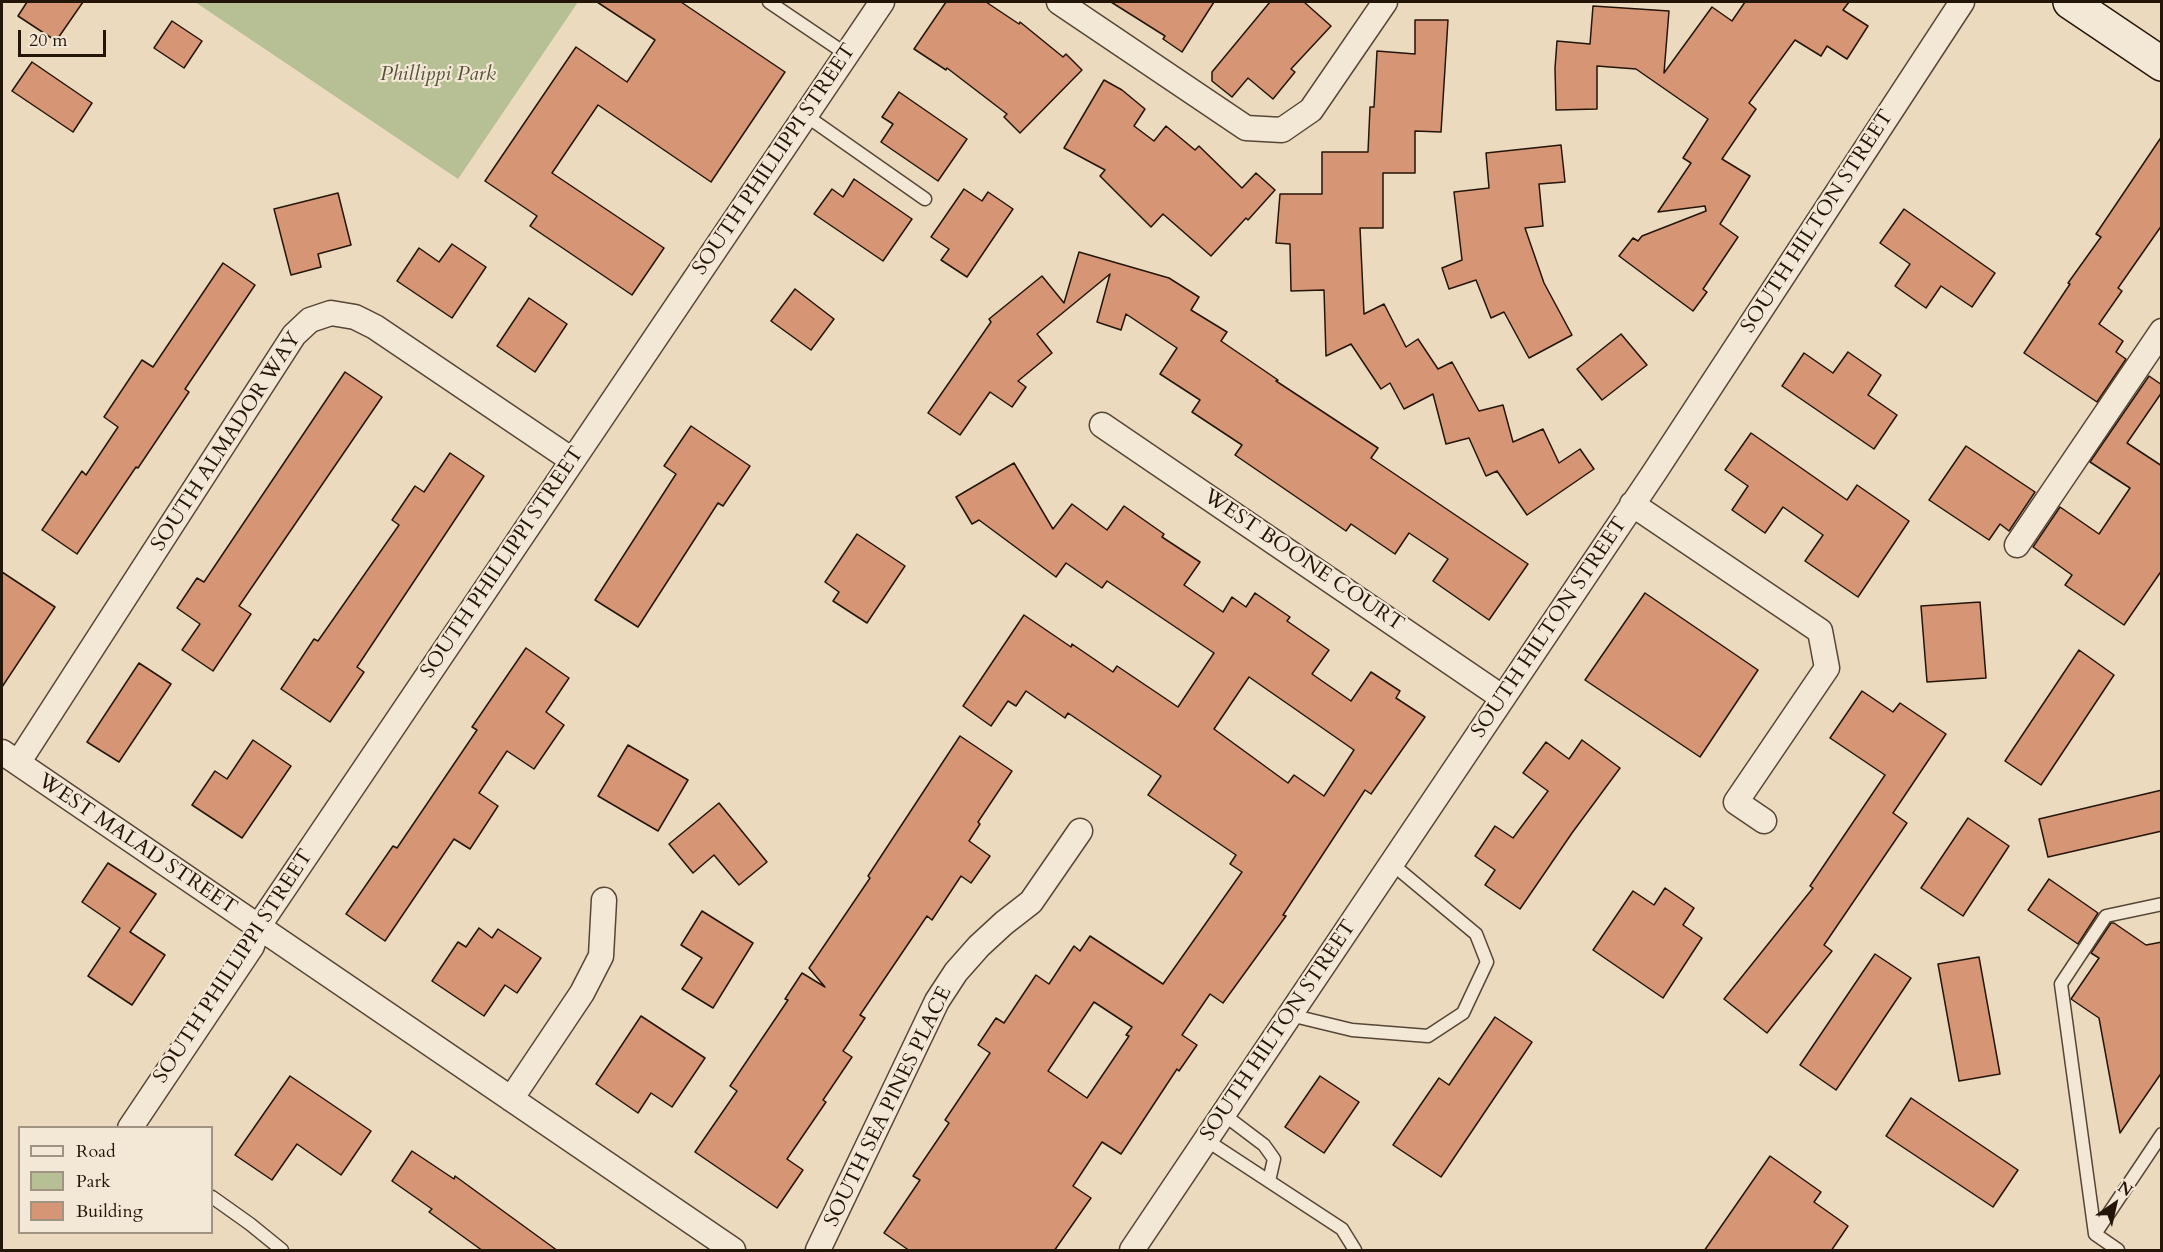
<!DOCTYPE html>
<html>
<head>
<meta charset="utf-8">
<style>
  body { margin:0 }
  #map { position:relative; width:2163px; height:1252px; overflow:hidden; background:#ecdabf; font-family:Cardo,serif }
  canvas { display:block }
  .frame { position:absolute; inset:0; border:3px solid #241509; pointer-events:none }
  .legend { position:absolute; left:18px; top:1126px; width:195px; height:108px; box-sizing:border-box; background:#f3e7d5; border:2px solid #a09383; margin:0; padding:8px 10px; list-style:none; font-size:18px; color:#241509 }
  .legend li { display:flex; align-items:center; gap:12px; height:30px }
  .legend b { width:30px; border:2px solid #a09383 }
  .north { position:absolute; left:2085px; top:1174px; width:60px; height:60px; -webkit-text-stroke:4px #f3e7d5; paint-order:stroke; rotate:34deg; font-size:16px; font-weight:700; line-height:24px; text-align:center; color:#241509 }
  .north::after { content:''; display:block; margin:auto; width:21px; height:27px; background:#241509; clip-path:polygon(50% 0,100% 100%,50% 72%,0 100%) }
  .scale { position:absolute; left:18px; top:30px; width:88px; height:27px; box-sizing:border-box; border:3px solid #241509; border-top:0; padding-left:8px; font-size:18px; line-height:21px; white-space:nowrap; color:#241509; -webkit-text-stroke:4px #f3e7d5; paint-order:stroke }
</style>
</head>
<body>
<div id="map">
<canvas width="2163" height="1252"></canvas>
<div class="frame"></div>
<ul class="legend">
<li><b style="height:8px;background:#f3e7d5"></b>Road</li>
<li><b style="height:16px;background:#b6c094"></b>Park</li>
<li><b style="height:16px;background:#d69575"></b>Building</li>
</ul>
<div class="north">N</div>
<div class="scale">20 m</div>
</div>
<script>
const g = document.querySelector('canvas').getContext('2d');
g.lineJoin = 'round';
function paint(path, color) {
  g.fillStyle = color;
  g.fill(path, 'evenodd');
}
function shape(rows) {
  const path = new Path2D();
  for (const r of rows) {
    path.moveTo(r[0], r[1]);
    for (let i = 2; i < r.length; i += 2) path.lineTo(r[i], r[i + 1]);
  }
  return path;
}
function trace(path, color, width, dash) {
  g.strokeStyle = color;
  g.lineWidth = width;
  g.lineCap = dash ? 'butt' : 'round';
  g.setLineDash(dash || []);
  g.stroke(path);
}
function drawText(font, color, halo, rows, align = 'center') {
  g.font = font + ' Cardo,serif';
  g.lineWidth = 4.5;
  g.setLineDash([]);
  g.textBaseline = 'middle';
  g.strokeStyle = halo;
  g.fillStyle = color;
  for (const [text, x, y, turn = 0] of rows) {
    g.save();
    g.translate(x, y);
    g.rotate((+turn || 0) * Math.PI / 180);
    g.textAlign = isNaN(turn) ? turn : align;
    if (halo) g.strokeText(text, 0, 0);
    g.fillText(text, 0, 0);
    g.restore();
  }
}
paint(shape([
  [195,2,578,2,458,179]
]), '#b6c094');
const building = shape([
  [27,2,83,2,56,41,18,16,27,2],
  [597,2,681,2,785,72,711,182,598,105,552,173,664,248,632,295,530,226,537,216,485,181,576,47,627,82,655,40,597,2],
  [946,2,986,2,1019,24,1020,22,1063,57,1066,54,1082,70,1020,133,1004,117,1007,114,947,68,946,70,914,49,946,2],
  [1111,2,1214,2,1182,52,1163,39,1165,36,1111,2],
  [1270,2,1304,2,1331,26,1291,69,1295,72,1273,99,1248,78,1232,97,1212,81,1212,72,1270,2],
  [1745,2,1849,2,1843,10,1868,26,1847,59,1827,46,1821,56,1795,40,1749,103,1756,109,1722,159,1750,176,1720,224,1738,237,1703,289,1707,292,1693,311,1619,256,1633,238,1638,241,1642,236,1706,211,1705,206,1658,212,1691,163,1683,158,1708,119,1636,69,1597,66,1597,109,1556,110,1555,68,1557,41,1590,44,1593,6,1669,11,1664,73,1712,7,1732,21,1745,2],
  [1415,20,1448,20,1441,132,1415,131,1415,173,1383,173,1383,228,1360,228,1364,314,1384,304,1406,347,1418,339,1438,369,1452,362,1479,411,1503,405,1513,442,1543,429,1559,463,1580,449,1594,469,1527,515,1497,471,1486,476,1469,438,1446,444,1433,394,1404,409,1390,383,1381,389,1351,344,1326,356,1324,290,1291,291,1290,244,1276,243,1280,194,1322,194,1322,152,1368,152,1370,107,1374,107,1377,51,1415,54,1415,20],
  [172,21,202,41,184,68,154,48,172,21],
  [32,62,92,103,73,132,12,91,32,62],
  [1104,80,1122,90,1145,109,1134,126,1154,141,1166,126,1195,150,1199,146,1242,188,1256,173,1275,190,1248,220,1246,218,1211,256,1163,214,1151,227,1100,176,1105,170,1064,148,1104,80],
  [899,92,967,139,938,181,881,142,893,124,882,117,899,92],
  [2162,136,2162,225,2118,288,2122,291,2099,324,2123,341,2116,352,2126,359,2097,402,2024,353,2070,284,2068,283,2101,237,2096,234,2162,136],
  [1561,145,1565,182,1539,184,1543,226,1525,228,1544,283,1572,335,1529,358,1504,312,1491,318,1476,280,1449,289,1442,268,1462,260,1454,192,1489,188,1486,153,1561,145],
  [854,179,912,219,883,261,814,214,832,189,843,197,854,179],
  [964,189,982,201,988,192,1013,209,967,277,941,260,949,249,931,237,964,189],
  [338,193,351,245,318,254,321,267,291,275,274,209,338,193],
  [1904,209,1995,273,1972,307,1941,286,1926,308,1895,286,1910,264,1880,243,1904,209],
  [452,244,486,267,452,318,397,281,419,248,439,262,452,244],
  [1079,252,1169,278,1199,297,1191,310,1227,332,1221,341,1278,380,1276,381,1378,448,1371,458,1528,564,1489,620,1433,581,1448,559,1409,533,1395,554,1351,524,1346,531,1235,455,1242,445,1192,412,1200,400,1160,374,1177,348,1126,314,1121,330,1097,322,1110,274,1037,334,1052,353,1018,381,1026,387,1012,407,990,392,960,435,928,413,991,322,989,319,1042,276,1064,303,1079,252],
  [223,263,255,285,185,389,189,392,138,468,136,467,77,554,42,530,82,471,86,475,118,427,104,417,142,360,153,367,223,263],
  [795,289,834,319,811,350,771,321,795,289],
  [529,298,567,324,535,372,497,346,529,298],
  [1621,334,1647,365,1602,400,1577,369,1621,334],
  [1848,352,1881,375,1868,395,1897,415,1874,449,1782,386,1804,353,1833,373,1848,352],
  [345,372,382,397,239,606,251,614,213,671,182,650,200,624,177,608,197,578,204,582,345,372],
  [2149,376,2162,385,2162,392,2127,443,2162,466,2162,570,2124,625,2065,585,2072,575,2033,547,2060,507,2099,534,2130,488,2090,462,2149,376],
  [691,426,750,466,723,506,718,503,638,627,595,600,676,474,664,466,691,426],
  [1751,433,1847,500,1857,485,1909,521,1858,597,1805,561,1823,535,1783,507,1765,533,1732,510,1748,486,1725,470,1751,433],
  [1966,446,2035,492,2009,531,2000,524,1989,540,1929,500,1966,446],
  [450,453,484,476,357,667,364,672,330,722,281,689,314,639,318,641,399,525,392,520,415,486,424,492,450,453],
  [1014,463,1053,529,1072,504,1107,530,1124,506,1164,534,1162,537,1200,562,1184,585,1223,612,1232,597,1246,607,1255,593,1290,617,1287,621,1329,650,1312,674,1351,701,1371,672,1400,691,1396,698,1425,717,1371,794,1365,790,1283,915,1286,916,1223,1003,1210,994,1182,1035,1197,1045,1179,1071,1177,1069,1121,1154,1102,1142,1073,1186,1091,1198,1054,1251,910,1251,884,1233,920,1180,913,1176,949,1123,945,1120,990,1053,978,1045,996,1018,1004,1023,1036,975,1049,984,1074,946,1080,951,1090,936,1163,984,1242,872,1230,864,1236,855,1148,795,1161,776,1068,713,1065,718,1026,691,1016,706,1008,701,991,726,963,706,1024,615,1071,647,1072,644,1113,672,1117,666,1178,707,1214,653,1107,581,1102,588,1066,563,1056,577,979,520,972,524,956,497,1014,463],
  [1249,677,1354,750,1324,796,1294,775,1288,783,1214,729,1249,677],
  [1094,1002,1132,1027,1126,1035,1129,1036,1087,1098,1048,1071,1094,1002],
  [857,534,905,566,867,623,833,601,839,592,825,582,857,534],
  [2,572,55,607,2,687,2,572],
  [1645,593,1758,670,1700,757,1585,680,1645,593],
  [1980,602,1986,678,1927,682,1921,606,1980,602],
  [526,648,569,678,546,712,564,725,534,769,507,751,479,793,498,806,470,849,454,839,385,941,346,914,393,846,397,848,477,730,472,727,526,648],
  [2079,650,2114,675,2041,785,2005,761,2079,650],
  [139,663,171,684,119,762,87,742,139,663],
  [1862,691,1893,712,1900,703,1946,734,1893,813,1907,823,1824,945,1832,951,1767,1033,1724,999,1813,888,1810,886,1885,775,1830,738,1862,691],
  [960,736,1012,771,978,822,980,824,969,841,990,856,971,883,961,876,932,920,927,916,860,1015,865,1018,843,1051,852,1057,823,1100,826,1102,787,1159,803,1170,777,1208,695,1152,737,1091,730,1086,788,1000,785,999,802,973,825,987,809,968,870,878,868,876,960,736],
  [253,740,291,766,242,838,192,805,215,771,227,779,253,740],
  [1582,740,1620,768,1572,833,1520,909,1485,885,1495,870,1475,856,1495,826,1513,838,1548,791,1523,773,1546,742,1569,759,1582,740],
  [628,745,688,780,658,831,598,796,628,745],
  [2162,790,2162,831,2048,857,2039,819,2162,790],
  [719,803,767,862,739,885,714,855,693,873,669,844,719,803],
  [1968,818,2009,846,1963,916,1921,888,1968,818],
  [108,863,156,894,130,932,165,955,132,1005,88,976,120,928,82,902,108,863],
  [2049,879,2098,913,2078,944,2028,910,2049,879],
  [1665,888,1694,908,1683,925,1702,938,1663,998,1593,950,1633,891,1654,905,1665,888],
  [702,911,753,943,713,1008,682,989,702,958,681,945,702,911],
  [2111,923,2114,923,2146,945,2162,942,2162,1072,2120,1133,2099,1018,2071,999,2099,958,2091,953,2111,923],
  [479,928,492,938,498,929,541,958,517,993,505,985,484,1016,432,981,458,942,466,947,479,928],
  [1875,954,1911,978,1836,1090,1800,1065,1875,954],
  [1979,957,2000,1074,1959,1081,1938,964,1979,957],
  [641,1016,705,1058,672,1107,651,1093,638,1113,596,1084,641,1016],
  [1495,1017,1532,1042,1441,1177,1393,1145,1439,1078,1449,1085,1495,1017],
  [290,1076,371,1131,341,1175,297,1144,272,1180,235,1155,290,1076],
  [1320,1076,1359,1102,1324,1153,1285,1127,1320,1076],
  [1911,1098,2018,1170,1993,1207,1886,1136,1911,1098],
  [412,1151,454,1179,455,1176,558,1251,483,1251,429,1212,432,1209,392,1181,412,1151],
  [1770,1156,1821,1192,1814,1202,1848,1226,1831,1251,1704,1251,1770,1156]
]);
paint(building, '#d69575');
trace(building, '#241509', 1.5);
const lane = shape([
  [769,2,846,54],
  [805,115,925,199],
  [1290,1015,1352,1030,1428,1036,1463,1013,1487,962,1476,934,1392,864],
  [1223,1114,1264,1145,1274,1159,1269,1181],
  [1206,1140,1342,1229,1355,1250],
  [212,1197,250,1224,282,1250],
  [2095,1234,2162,1134],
  [2118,1250,2095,1234,2061,984,2106,916,2162,904]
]);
const street = shape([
  [1059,2,1246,128,1282,130,1311,110,1385,2],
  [1102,425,1503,698],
  [1632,504,1820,631,1827,668,1736,802,1764,821],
  [2017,545,2162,331],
  [2,752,733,1250],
  [18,763,294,335,310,320,331,313,355,317,375,327,572,460],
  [511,1099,582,993,601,956,604,900],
  [130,1128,252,946,258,927,882,2],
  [818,1250,937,1001,956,972,979,946,1004,923,1031,902,1080,831],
  [1132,1250,1654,473,1962,2]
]);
const secondary = shape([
  [2070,2,2162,64]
]);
trace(lane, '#564636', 15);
trace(street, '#564636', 27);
trace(secondary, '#241509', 36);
trace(lane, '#f3e7d5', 12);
trace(street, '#f3e7d5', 24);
trace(secondary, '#f3e7d5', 33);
drawText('italic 21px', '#57513a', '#f3e7d5', [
  ["Phillippi Park",438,75]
]);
drawText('21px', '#241509', '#f3e7d5', [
  ["SOUTH PHILLIPPI STREET",775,160,-56],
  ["SOUTH HILTON STREET",1818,222,-57],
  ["SOUTH ALMADOR WAY",227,442,-57],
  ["WEST BOONE COURT",1303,561,34],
  ["SOUTH PHILLIPPI STREET",503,563,-56],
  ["SOUTH HILTON STREET",1550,628,-56],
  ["WEST MALAD STREET",137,845,34],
  ["SOUTH PHILLIPPI STREET",234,967,-57],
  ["SOUTH HILTON STREET",1279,1031,-56],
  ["SOUTH SEA PINES PLACE",889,1107,-64]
]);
</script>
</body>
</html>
